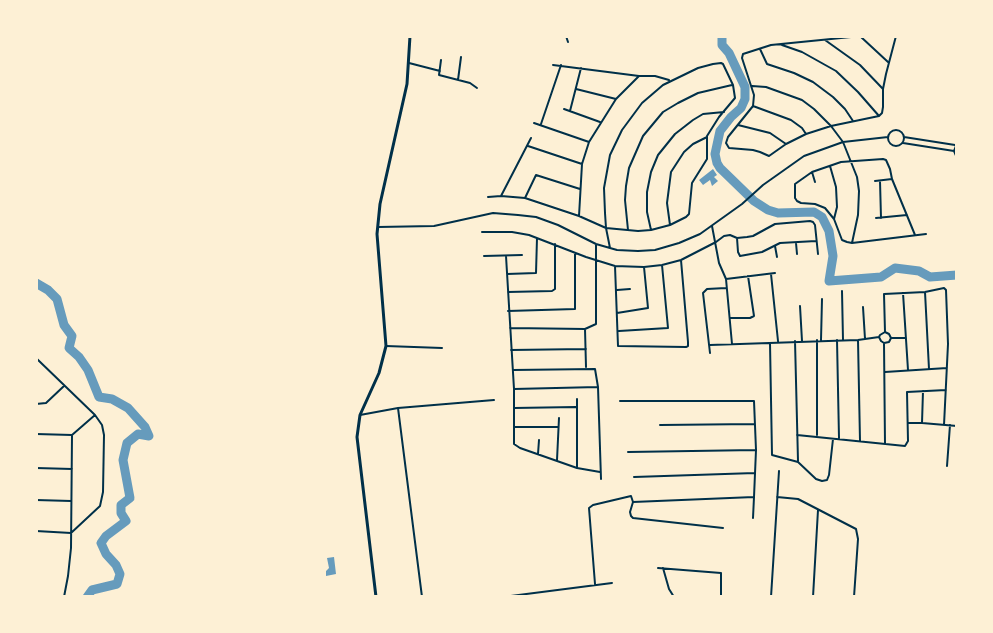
<!DOCTYPE html>
<html>
<head>
<meta charset="utf-8">
<style>
  body { margin:0 }
  #map { position:relative; width:993px; height:633px; overflow:hidden; background:#fdf0d5; font-family:Lato,sans-serif }
  canvas { display:block }
  .frame { position:absolute; inset:0; border:38px solid #fdf0d5; pointer-events:none }
</style>
</head>
<body>
<div id="map">
<canvas width="993" height="633"></canvas>
<div class="frame"></div>
</div>
<script>
const g = document.querySelector('canvas').getContext('2d');
g.lineJoin = 'round';
function paint(path, color) {
  g.fillStyle = color;
  g.fill(path, 'evenodd');
}
function shape(rows) {
  const path = new Path2D();
  for (const r of rows) {
    if (r.length === 3) {
      path.moveTo(r[0] + r[2], r[1]);
      path.arc(r[0], r[1], r[2], 0, 2 * Math.PI);
      continue;
    }
    path.moveTo(r[0], r[1]);
    for (let i = 2; i < r.length; i += 2) path.lineTo(r[i], r[i + 1]);
  }
  return path;
}
function trace(path, color, width, dash) {
  g.strokeStyle = color;
  g.lineWidth = width;
  g.lineCap = dash ? 'butt' : 'round';
  g.setLineDash(dash || []);
  g.stroke(path);
}
paint(shape([
  [713,169,717,175,714,177,718,181,712,186,710,180,703,185,699,180],
  [334,557,336,574,326,576,326,571,329,568,327,558]
]), '#669bbc');
trace(shape([
  [722,36,722,45,729,53,745,87,745,99,741,108,731,117,720,131,715,154,717,163,720,168,754,201,768,210,778,213,814,212,822,217,829,231,833,256,829,281,881,277,895,268,919,271,930,277,957,275],
  [36,283,48,290,57,299,64,325,72,336,69,348,79,357,88,370,99,397,112,399,128,408,145,427,149,436,138,434,127,443,123,460,130,498,121,505,121,513,126,521,106,536,101,543,106,554,116,565,120,574,117,584,92,590,87,597]
]), '#669bbc', 9);
trace(shape([
  [566,36,568,42],
  [580,36,580,37],
  [861,36,771,45,743,54,742,58,754,95,753,106,728,137,726,143,729,148,753,150,760,152,769,156,786,144,806,134,831,126,879,116,882,113,883,107,883,89,886,74,896,36],
  [861,37,888,62],
  [825,40,860,65,883,89],
  [782,45,802,52,836,71,858,92,879,116],
  [760,49,767,64,794,73,813,82,833,97,845,109,853,121],
  [441,60,439,75,470,83,477,88],
  [409,63,440,71],
  [553,65,639,76,655,76,669,80],
  [458,80,461,57],
  [752,86,766,87,802,100,814,109,831,126,843,142,857,177,859,191,858,215,852,243],
  [576,89,616,99],
  [753,106,791,120,802,128,806,134],
  [564,109,600,122],
  [570,111,581,68],
  [534,123,589,142],
  [541,124,561,65],
  [738,125,770,133,786,144],
  [896,138,8],
  [904,137,955,145],
  [903,143,954,151],
  [957,143,954,151,957,158],
  [528,146,582,164],
  [830,166,836,187,837,207,834,219],
  [812,172,815,182],
  [875,181,892,179],
  [880,181,881,218],
  [501,196,531,138],
  [488,197,501,196,525,198,579,216,606,228,638,231,651,230,670,225,686,217,689,214,692,183,707,159,707,136,719,117,735,98,733,85,723,64,721,63,713,64,698,68,663,85,642,103,622,130,610,155,604,188,605,213,606,228,610,248],
  [525,198,536,175,580,189],
  [579,216,582,164,589,142,616,99,639,76],
  [876,218,907,215],
  [670,225,667,203,671,172,684,152,693,144,707,137],
  [712,226,719,263,726,279,732,344],
  [378,227,434,226,493,213,518,215,536,217,558,225,596,244,617,250,638,251,655,250,679,243,700,234,742,204,763,185,804,156,843,142,888,137],
  [628,230,625,200,626,186,629,168,643,136,663,112,678,103,698,93,732,85],
  [651,230,647,212,647,192,651,172,658,155,675,134,693,120,703,114,724,112],
  [482,232,512,232,529,235,586,257,615,266,644,267,662,265,681,260,716,242,724,236,730,235,737,238,747,237,753,236,775,224,810,221,813,222,815,225,818,254],
  [915,235,892,179,890,169,886,160,883,159,841,162,812,172,795,184,795,198,797,201,801,203,815,204,825,208,834,219,842,240,847,242,852,243,926,234],
  [737,238,738,252,740,256,762,252,780,243,816,241],
  [796,243,797,254],
  [775,246,777,257],
  [484,256,522,255],
  [506,256,514,389,514,444,520,448,577,468,600,472],
  [615,266,618,346,686,347,688,346,688,342,681,260],
  [507,274,536,273,537,238],
  [771,274,778,341],
  [726,279,775,273],
  [617,290,630,289],
  [842,291,843,340],
  [508,292,552,291,555,289,555,244],
  [925,292,929,369],
  [903,293,908,370],
  [800,306,802,341],
  [863,307,865,339],
  [508,311,575,309,575,253],
  [617,313,648,308,644,267],
  [730,318,750,318,754,316,748,276],
  [510,328,585,329,596,324,596,244],
  [585,329,586,367],
  [619,331,668,328,662,265],
  [885,332,884,294,925,292,944,288,946,290,948,344,944,425],
  [891,338,906,338],
  [817,340,817,435],
  [821,340,822,299],
  [837,340,839,438],
  [858,340,860,441],
  [795,341,798,461],
  [770,343,772,455,798,462,816,479,822,481,827,480,829,475,833,439],
  [884,343,885,444],
  [710,345,858,340,879,337,880,335,885,332,889,334,891,338,889,342,884,343,881,341,879,337],
  [386,346,442,348],
  [511,350,586,349],
  [710,353,703,293,707,289,726,288],
  [36,358,95,415,102,425,104,435,103,492,100,506,71,533,36,531],
  [513,370,595,369,598,387,601,479],
  [885,372,947,368],
  [514,389,598,387],
  [577,399,577,467],
  [36,404,46,403,64,386],
  [398,408,422,597],
  [514,408,576,407],
  [360,415,398,408,494,400],
  [909,423,922,423,923,391],
  [922,423,957,426],
  [660,425,755,424],
  [514,427,558,427],
  [36,434,72,435],
  [797,435,905,446,908,441,907,392,946,390],
  [628,452,756,450],
  [538,454,539,440],
  [557,460,559,418],
  [947,466,950,425],
  [36,468,72,469],
  [634,477,755,473],
  [777,497,798,499,856,529,858,539,854,597],
  [36,500,71,501],
  [633,502,630,512,631,516,633,518,723,528],
  [753,518,754,497],
  [658,568,721,573,721,597],
  [663,568,669,589,674,597],
  [595,584,589,508,593,505,631,496,633,502,754,497,756,450,754,401,620,401],
  [64,597,68,576,71,548,72,435,95,415],
  [503,597,612,583],
  [771,597,779,471],
  [813,597,818,510]
]), '#003049', 2);
trace(shape([
  [376,597,357,437,360,415,379,373,386,346,377,234,380,204,407,84,410,36]
]), '#003049', 3);
</script>
</body>
</html>
